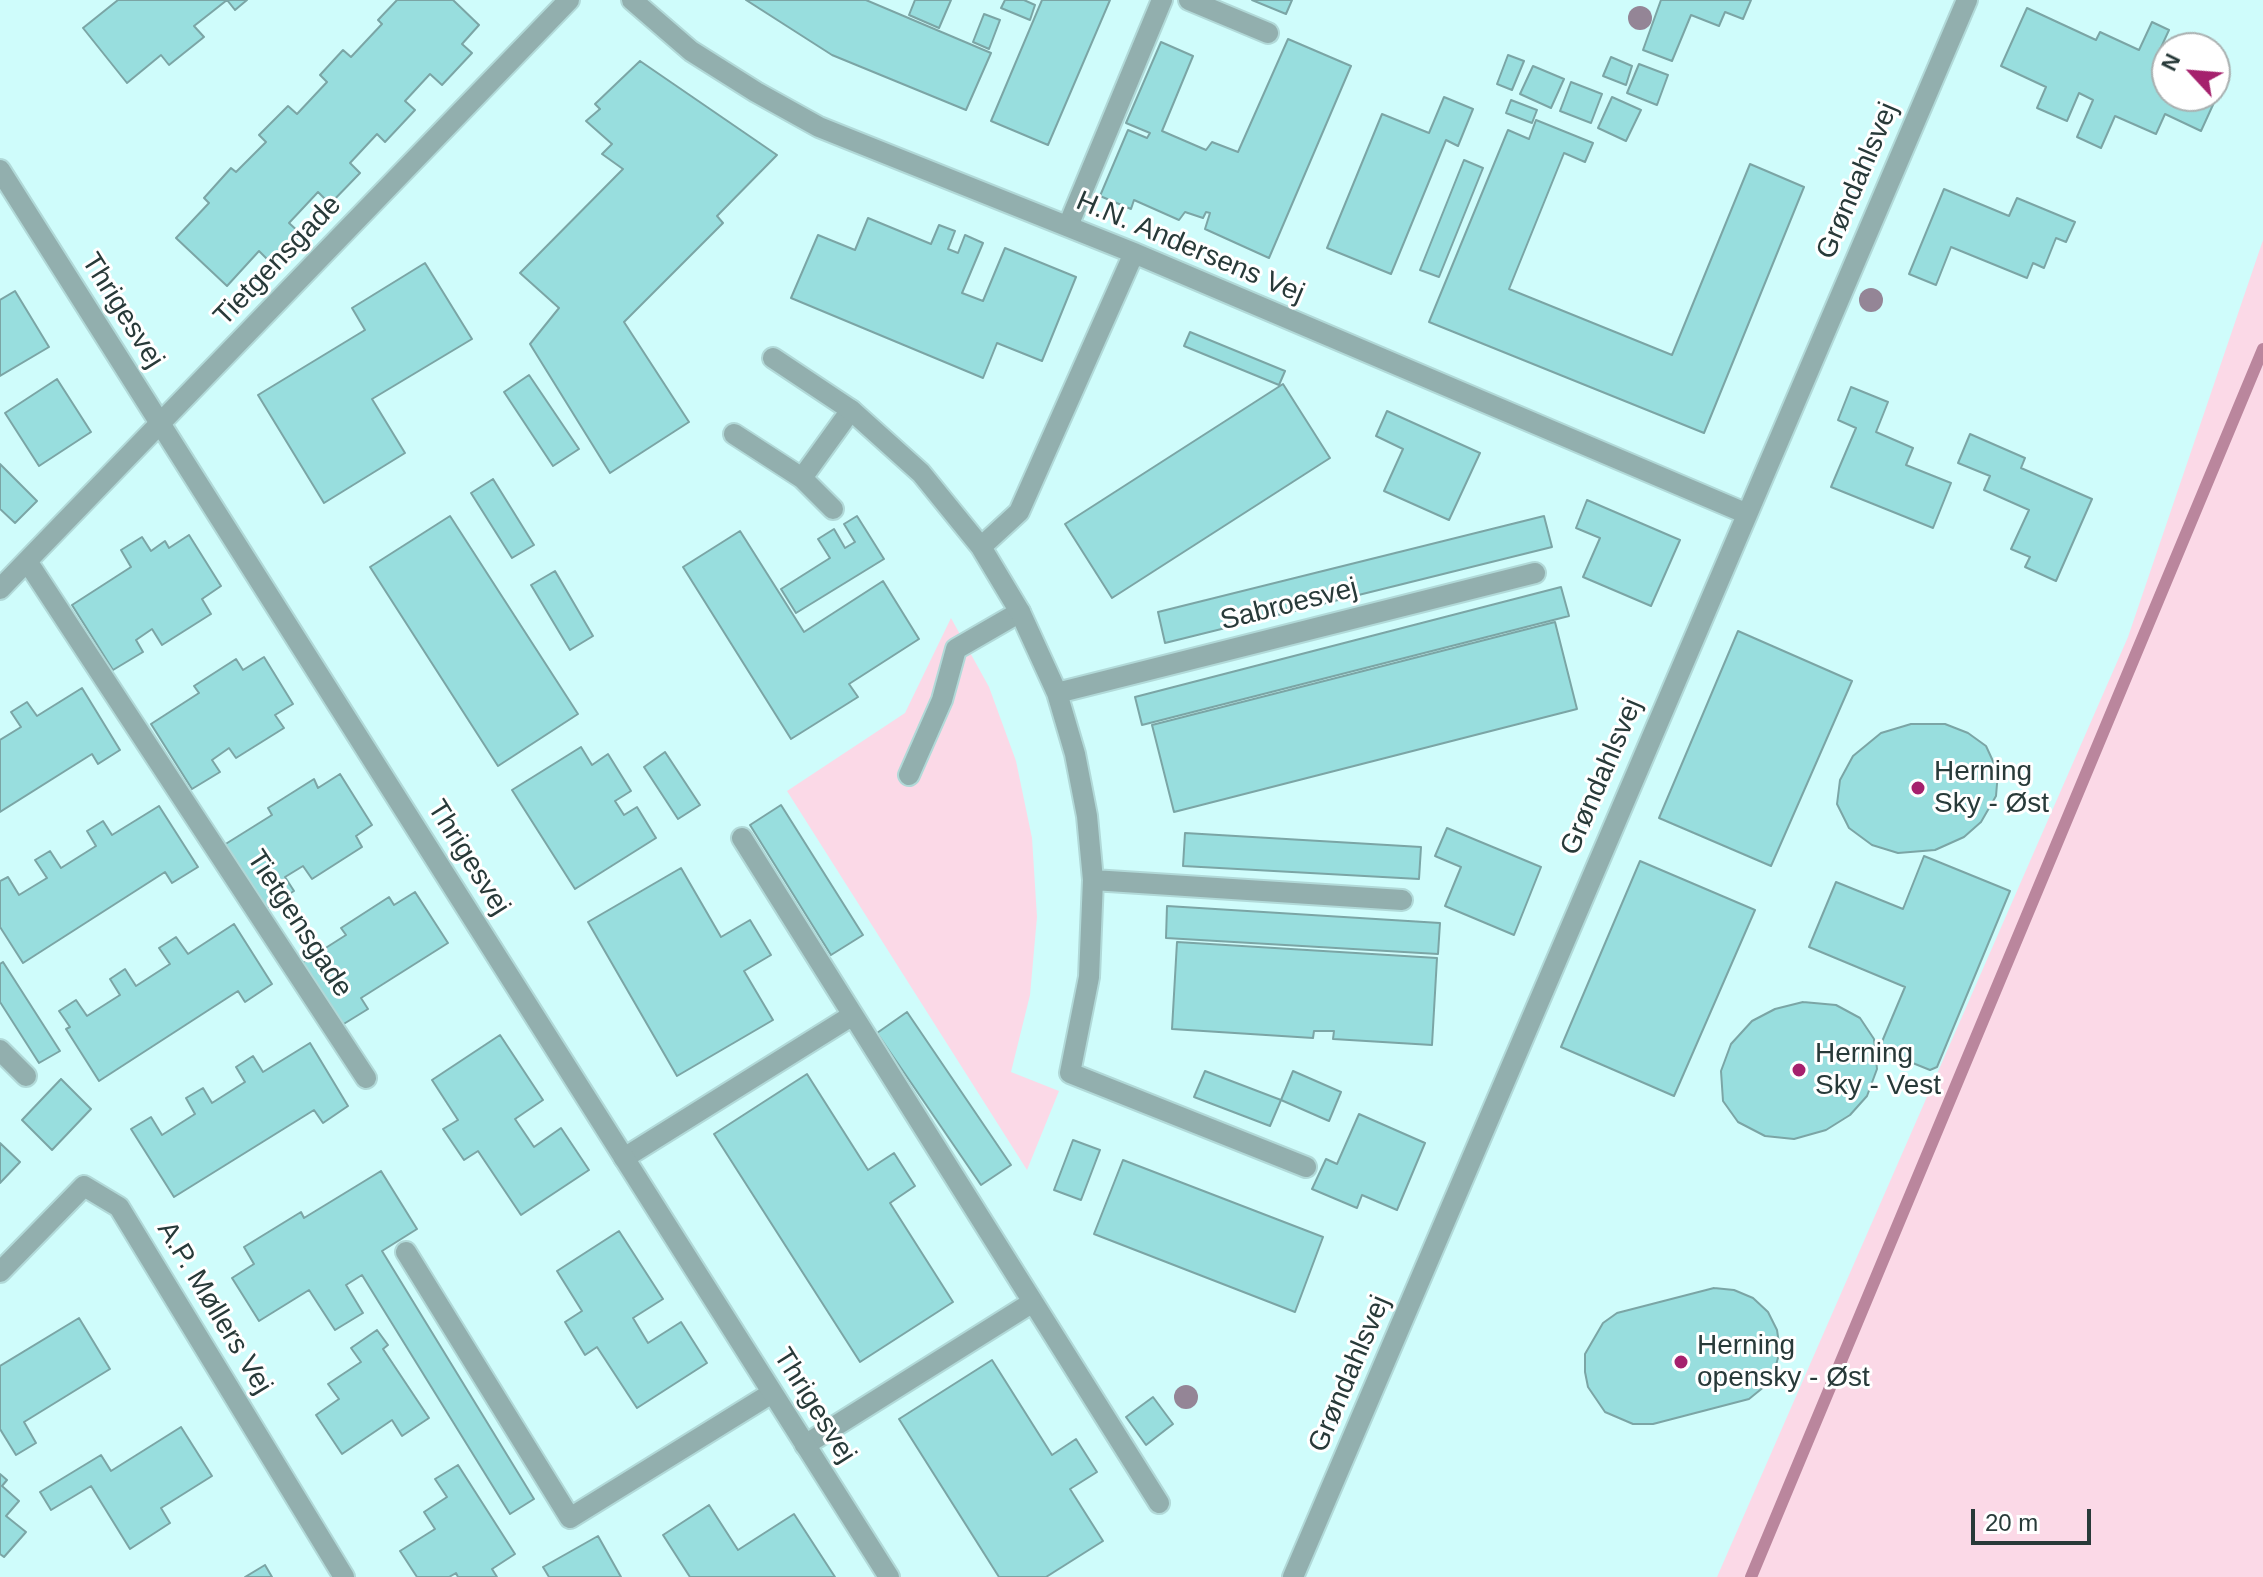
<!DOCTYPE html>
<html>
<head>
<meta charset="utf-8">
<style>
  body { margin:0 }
  #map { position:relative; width:2263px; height:1577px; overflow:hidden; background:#cffcfb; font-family:Arial,sans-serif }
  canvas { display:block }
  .north { position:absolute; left:2151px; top:32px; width:80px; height:80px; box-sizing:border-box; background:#fff; border:2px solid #a9b0b0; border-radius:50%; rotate:296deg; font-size:22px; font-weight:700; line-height:32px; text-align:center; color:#283a39 }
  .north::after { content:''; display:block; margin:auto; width:28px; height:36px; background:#a5216d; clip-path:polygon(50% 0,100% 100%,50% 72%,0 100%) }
  .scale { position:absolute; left:1971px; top:1509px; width:120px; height:36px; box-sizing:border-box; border:4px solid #283a39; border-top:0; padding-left:10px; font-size:24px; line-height:28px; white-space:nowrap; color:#283a39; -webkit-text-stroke:6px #fff; paint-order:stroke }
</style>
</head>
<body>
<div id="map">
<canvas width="2263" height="1577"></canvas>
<div class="north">N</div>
<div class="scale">20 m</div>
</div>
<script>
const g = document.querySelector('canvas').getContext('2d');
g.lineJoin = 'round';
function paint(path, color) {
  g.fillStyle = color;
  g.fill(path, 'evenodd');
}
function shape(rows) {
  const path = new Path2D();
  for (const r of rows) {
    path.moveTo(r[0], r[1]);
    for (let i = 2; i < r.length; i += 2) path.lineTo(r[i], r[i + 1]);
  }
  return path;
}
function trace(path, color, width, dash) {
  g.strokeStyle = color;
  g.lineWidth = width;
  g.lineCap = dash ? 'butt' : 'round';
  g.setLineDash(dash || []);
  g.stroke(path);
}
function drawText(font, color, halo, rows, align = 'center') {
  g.font = font + ' Arial,sans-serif';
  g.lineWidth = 6;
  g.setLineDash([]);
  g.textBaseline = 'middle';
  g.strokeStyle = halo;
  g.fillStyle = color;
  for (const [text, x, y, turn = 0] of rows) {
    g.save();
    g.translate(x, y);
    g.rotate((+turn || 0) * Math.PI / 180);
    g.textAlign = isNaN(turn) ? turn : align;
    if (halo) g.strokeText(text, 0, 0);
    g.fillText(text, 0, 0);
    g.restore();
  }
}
paint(shape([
  [2263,240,2263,1577,1717,1577,2128,637],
  [951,618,989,687,1016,761,1032,838,1037,917,1030,995,1011,1072,1059,1091,1027,1170,787,791,905,713]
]), '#fbd9e7');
trace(shape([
  [1751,1577,2263,349]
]), '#ba869d', 12);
const building = shape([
  [118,0,227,0,194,26,204,37,169,65,161,55,127,83,83,28,118,0],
  [227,0,247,0,235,10,227,0],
  [397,0,453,0,479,25,462,44,472,53,442,85,430,74,405,101,415,110,385,142,377,134,350,163,360,173,330,204,318,192,289,223,301,234,272,264,259,251,227,286,176,238,209,203,204,198,231,168,236,172,266,142,259,135,288,106,297,114,327,82,320,75,343,50,351,57,382,24,378,20,397,0],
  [746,0,866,0,991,53,966,110,832,55,746,0],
  [915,0,951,0,939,28,909,15,915,0],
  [1005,0,1024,0,1035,5,1030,20,1001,8,1005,0],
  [1042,0,1110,0,1048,145,991,121,1042,0],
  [1252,0,1292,0,1286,14,1252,0],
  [1661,0,1751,0,1743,19,1725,12,1719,26,1691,15,1672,61,1643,50,1661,0],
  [2027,8,2096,40,2100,32,2139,50,2152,22,2169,30,2158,54,2167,58,2167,96,2215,96,2215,80,2223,83,2201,131,2165,114,2156,134,2115,116,2101,148,2077,137,2093,100,2079,93,2067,121,2037,108,2046,87,2001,66,2027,8],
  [984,14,1000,20,989,49,973,42,984,14],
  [1288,39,1351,66,1269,258,1205,229,1210,213,1206,212,1203,218,1185,212,1179,220,1134,200,1131,209,1100,196,1128,130,1147,138,1150,133,1126,123,1161,42,1193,56,1162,131,1206,150,1212,142,1238,152,1288,39],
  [1508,55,1524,61,1512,90,1497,84,1508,55],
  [1611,57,1632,66,1626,85,1603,76,1611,57],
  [640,61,777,155,717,216,723,223,624,322,689,422,610,473,530,344,559,308,520,273,623,169,602,154,612,144,586,121,600,109,595,104,640,61],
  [1639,64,1668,75,1657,105,1627,93,1639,64],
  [1533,66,1564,79,1551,108,1520,94,1533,66],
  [1571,82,1602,94,1591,123,1560,111,1571,82],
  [1444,97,1473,109,1458,146,1446,140,1391,274,1327,248,1382,114,1429,133,1444,97],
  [1612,97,1641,110,1626,141,1598,128,1612,97],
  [1511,100,1537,110,1532,123,1506,113,1511,100],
  [1536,120,1593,143,1585,162,1564,153,1509,289,1672,355,1750,164,1804,187,1704,433,1429,322,1508,130,1529,139,1536,120],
  [1464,160,1483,168,1439,277,1420,270,1464,160],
  [1944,189,2009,216,2017,198,2075,222,2066,242,2056,238,2044,268,2033,263,2027,278,1951,247,1936,285,1909,274,1944,189],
  [868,218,931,244,939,225,955,231,948,249,958,253,965,235,983,243,962,293,983,301,1005,248,1076,277,1042,361,997,343,983,378,791,298,818,235,855,250,868,218],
  [425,263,472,339,372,399,405,453,324,503,258,395,365,330,352,308,425,263],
  [15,291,49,347,0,376,0,300,15,291],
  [1190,332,1285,371,1279,385,1184,346,1190,332],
  [529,375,579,449,553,466,504,392,529,375],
  [57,379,91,432,39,466,5,413,57,379],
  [1283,384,1330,458,1112,598,1065,524,1283,384],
  [1851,387,1888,402,1876,432,1913,448,1906,465,1951,483,1933,528,1831,487,1856,428,1838,420,1851,387],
  [1387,411,1480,453,1449,520,1384,491,1403,449,1376,436,1387,411],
  [1970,434,2025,458,2021,468,2092,499,2056,581,2025,567,2030,557,2011,549,2029,510,1984,490,1990,476,1958,463,1970,434],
  [0,464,37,501,15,523,0,509,0,464],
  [493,479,534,545,512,558,471,493,493,479],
  [1587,500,1680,540,1651,606,1583,577,1600,538,1576,528,1587,500],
  [450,516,578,714,498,766,370,567,450,516],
  [857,516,884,559,796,613,781,589,830,558,818,539,834,529,845,548,855,542,844,524,857,516],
  [1544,516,1552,547,1165,643,1158,612,1544,516],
  [740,531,804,632,883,581,919,639,849,684,858,697,791,739,683,567,740,531],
  [189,535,221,586,202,599,211,614,162,645,152,629,136,640,143,652,113,670,72,605,131,567,121,550,142,537,151,551,165,541,169,548,189,535],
  [555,571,593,636,570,650,531,585,555,571],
  [1561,587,1569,616,1142,725,1135,697,1561,587],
  [1555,622,1577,709,1174,812,1152,725,1555,622],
  [1738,631,1852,681,1771,866,1659,818,1738,631],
  [264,657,293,704,275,715,284,728,236,758,229,748,212,760,220,772,192,789,151,724,199,693,194,686,236,659,243,670,264,657],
  [82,688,120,750,98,764,92,754,0,812,0,740,21,727,11,712,27,702,37,716,82,688],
  [1911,724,1945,724,1968,733,1986,746,1998,772,1996,796,1981,822,1964,837,1935,850,1898,853,1872,845,1849,828,1837,804,1840,780,1853,756,1881,733,1911,724],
  [581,747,592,765,608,754,631,791,615,801,624,815,637,807,656,838,575,889,512,790,581,747],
  [665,752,700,805,678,819,644,767,665,752],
  [340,774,372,825,356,836,362,847,312,879,303,866,285,877,294,891,264,910,224,845,272,815,268,808,314,779,318,788,340,774],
  [781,805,863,935,831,955,750,825,781,805],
  [159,806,198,867,172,883,165,872,23,963,0,927,0,881,8,877,19,895,47,878,35,860,50,851,61,868,96,846,87,831,103,821,112,835,159,806],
  [1447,828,1541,867,1514,935,1445,906,1461,867,1435,856,1447,828],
  [1185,833,1421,847,1419,879,1183,866,1185,833],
  [1924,856,2010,891,1937,1067,1930,1070,1883,1051,1881,1044,1905,987,1809,947,1836,882,1903,909,1924,856],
  [1640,861,1755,910,1674,1096,1561,1047,1640,861],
  [681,868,721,937,750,920,771,955,744,971,773,1020,677,1076,588,922,681,868],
  [415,892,448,943,361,998,368,1009,342,1025,302,963,346,935,341,928,389,897,394,905,415,892],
  [1167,906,1440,923,1438,954,1166,938,1167,906],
  [234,924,272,984,245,1002,238,991,99,1081,66,1029,70,1027,59,1011,76,1000,87,1016,120,995,110,979,125,969,136,986,170,964,159,948,176,937,188,954,234,924],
  [1177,942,1437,958,1432,1045,1333,1039,1334,1031,1314,1031,1313,1038,1172,1029,1177,942],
  [3,962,60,1051,39,1063,0,1002,0,964,3,962],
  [1803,1002,1836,1005,1860,1018,1874,1039,1877,1069,1867,1096,1850,1115,1826,1130,1794,1139,1765,1136,1738,1122,1723,1101,1721,1071,1731,1044,1752,1021,1775,1009,1803,1002],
  [907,1012,1011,1165,981,1185,877,1033,907,1012],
  [500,1035,543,1100,515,1119,534,1147,561,1128,589,1170,521,1215,478,1151,464,1160,443,1129,458,1120,432,1080,500,1035],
  [310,1043,348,1106,323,1123,314,1110,174,1197,131,1129,151,1117,162,1135,195,1114,186,1098,203,1088,212,1103,245,1082,236,1067,253,1056,263,1072,310,1043],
  [1205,1071,1281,1100,1270,1126,1194,1097,1205,1071],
  [1293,1071,1341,1092,1329,1121,1281,1100,1293,1071],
  [807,1074,868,1170,894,1153,915,1186,890,1203,953,1302,860,1362,714,1134,807,1074],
  [61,1079,91,1109,52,1150,22,1120,61,1079],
  [1359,1114,1425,1143,1397,1210,1362,1195,1357,1208,1312,1189,1326,1159,1337,1164,1359,1114],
  [1073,1140,1100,1150,1081,1200,1054,1190,1073,1140],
  [0,1143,20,1162,0,1183,0,1143],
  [1123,1160,1323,1237,1295,1312,1094,1234,1123,1160],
  [381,1171,417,1229,382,1251,534,1499,510,1514,362,1275,346,1285,363,1313,335,1330,309,1290,259,1321,232,1278,254,1264,244,1247,301,1212,304,1218,381,1171],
  [619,1231,663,1299,633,1318,648,1343,681,1322,707,1363,637,1408,597,1347,585,1355,565,1322,582,1311,557,1271,619,1231],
  [1714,1288,1734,1290,1753,1298,1768,1312,1777,1330,1780,1350,1775,1369,1765,1386,1749,1399,1653,1424,1633,1424,1605,1412,1588,1387,1585,1372,1585,1354,1603,1323,1617,1313,1714,1288],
  [79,1318,110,1369,24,1422,36,1443,16,1455,0,1429,0,1366,79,1318],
  [377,1330,388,1345,383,1349,429,1418,402,1436,392,1420,342,1454,316,1415,339,1399,328,1384,361,1362,351,1348,377,1330],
  [992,1360,1052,1455,1076,1439,1097,1472,1070,1489,1103,1541,1046,1577,999,1577,899,1419,992,1360],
  [1153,1397,1173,1424,1146,1445,1126,1417,1153,1397],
  [181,1427,212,1476,161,1508,170,1523,130,1549,91,1486,51,1510,40,1492,101,1455,111,1471,181,1427],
  [458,1465,515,1554,492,1569,497,1577,458,1577,456,1573,449,1577,417,1577,400,1551,435,1529,424,1512,447,1497,435,1479,458,1465],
  [0,1474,7,1480,2,1486,19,1501,6,1516,26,1532,4,1557,0,1554,0,1474],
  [709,1505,738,1550,794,1514,835,1577,690,1577,663,1535,709,1505],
  [598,1536,621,1577,549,1577,543,1567,598,1536],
  [265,1565,272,1577,245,1577,265,1565]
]);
paint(building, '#98dede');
trace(building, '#7ba5a5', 2);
const service = shape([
  [1189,0,1268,33],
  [1068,226,1162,0],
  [734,434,802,478,833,509],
  [802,478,851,410],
  [909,775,942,700,956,649,1020,612],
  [742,838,1159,1503],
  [624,1158,853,1015],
  [406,1252,570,1518,772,1393],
  [805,1445,1033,1302]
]);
const minor = shape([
  [632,0,691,51,756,92,819,127,1134,253,1745,513],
  [0,170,889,1577],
  [773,358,851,410,921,473,981,547,1020,612,1057,693,1075,754,1087,816,1093,880,1089,977,1070,1073,1306,1167],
  [981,547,1019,512,1134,253],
  [27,561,366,1078],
  [0,589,569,0],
  [1057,693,1535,573],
  [1093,880,1402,900],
  [0,1050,26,1076],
  [0,1272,84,1186,119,1207,344,1577],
  [1293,1577,1967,0]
]);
trace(service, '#b1d9d8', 24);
trace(minor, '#b1d9d8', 24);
trace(service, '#92afae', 20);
trace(minor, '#92afae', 20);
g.fillStyle = '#948596';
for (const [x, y] of [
  [1640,18],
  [1871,300],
  [1186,1397]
]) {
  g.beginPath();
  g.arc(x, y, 12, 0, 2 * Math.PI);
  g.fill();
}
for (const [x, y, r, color] of [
  [1918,788,8,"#a5216d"],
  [1799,1070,8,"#a5216d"],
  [1681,1362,8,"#a5216d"]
]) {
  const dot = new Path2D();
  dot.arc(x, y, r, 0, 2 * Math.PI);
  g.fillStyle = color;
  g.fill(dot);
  trace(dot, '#fff', 3);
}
drawText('28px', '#283a39', '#fff', [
  ["Grøndahlsvej",1858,181,-67],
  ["H.N. Andersens Vej",1190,248,23],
  ["Tietgensgade",278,261,-46],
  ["Thrigesvej",122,311,58],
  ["Sabroesvej",1289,605,-14],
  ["Grøndahlsvej",1602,777,-67],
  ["Thrigesvej",468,858,58],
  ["Tietgensgade",299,924,57],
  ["A.P. Møllers Vej",214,1308,59],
  ["Grøndahlsvej",1350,1374,-67],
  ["Thrigesvej",814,1406,58]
]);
drawText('28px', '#283a39', '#fff', [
  ["Herning",1934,772],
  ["Sky - Øst",1934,804],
  ["Herning",1815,1054],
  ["Sky - Vest",1815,1086],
  ["Herning",1697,1346],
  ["opensky - Øst",1697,1378]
], 'left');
</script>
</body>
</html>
